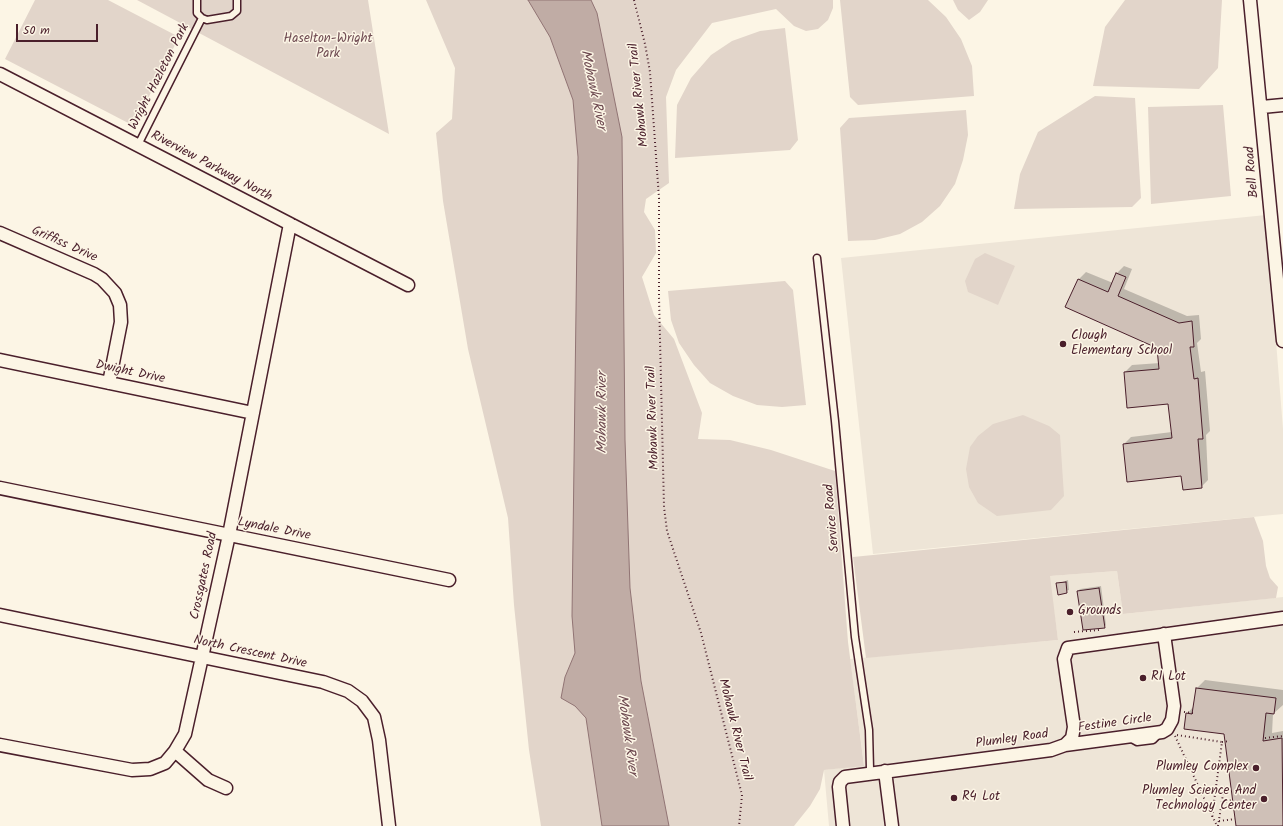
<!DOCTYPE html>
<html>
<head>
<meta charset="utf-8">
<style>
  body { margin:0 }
  #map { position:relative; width:1283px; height:826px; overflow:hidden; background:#fcf5e5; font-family:Kalam,sans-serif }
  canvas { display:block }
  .scale { position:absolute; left:16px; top:24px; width:82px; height:18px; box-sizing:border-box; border:2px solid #4a1f2b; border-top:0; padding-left:5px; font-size:12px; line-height:14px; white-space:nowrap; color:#4a1f2b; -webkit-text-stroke:3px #fcf5e5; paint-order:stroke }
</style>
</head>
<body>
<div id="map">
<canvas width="1283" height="826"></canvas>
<div class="scale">50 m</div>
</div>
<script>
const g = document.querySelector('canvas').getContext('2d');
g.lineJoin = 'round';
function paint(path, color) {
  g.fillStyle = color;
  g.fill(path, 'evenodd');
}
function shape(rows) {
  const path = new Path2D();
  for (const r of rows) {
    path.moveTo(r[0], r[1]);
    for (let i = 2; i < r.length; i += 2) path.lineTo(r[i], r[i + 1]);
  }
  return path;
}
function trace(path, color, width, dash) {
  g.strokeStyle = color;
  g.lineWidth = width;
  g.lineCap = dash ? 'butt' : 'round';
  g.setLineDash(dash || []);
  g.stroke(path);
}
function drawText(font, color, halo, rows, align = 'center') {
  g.font = font + ' Kalam,sans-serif';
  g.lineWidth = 3;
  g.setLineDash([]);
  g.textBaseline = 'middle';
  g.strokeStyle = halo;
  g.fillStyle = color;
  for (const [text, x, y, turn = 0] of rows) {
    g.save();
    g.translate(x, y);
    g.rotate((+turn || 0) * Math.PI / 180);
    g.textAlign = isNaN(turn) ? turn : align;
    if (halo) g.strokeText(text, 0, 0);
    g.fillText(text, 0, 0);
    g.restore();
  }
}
paint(shape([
  [1266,215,1283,429,1283,514,873,554,841,258],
  [1117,571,1123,614,1283,597,1283,826,829,826,824,770,864,765,850,659,1058,640,1049,576]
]), '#eee5d7');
paint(shape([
  [35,0,108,0,179,37,134,126,5,59],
  [137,0,368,0,389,134],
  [426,0,833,0,833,8,828,20,818,29,806,31,794,26,776,9,712,23,676,70,666,97,669,183,646,199,644,212,655,230,656,253,642,277,654,315,674,339,702,413,698,439,730,440,771,450,835,471,848,642,864,766,824,770,820,789,810,806,794,826,541,826,529,750,514,605,508,518,468,349,443,201,436,133,452,119,455,68],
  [840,0,928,0,946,17,961,39,972,66,974,96,858,105,850,97],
  [953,0,988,0,980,12,969,20,958,10],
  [1125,0,1222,0,1218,68,1199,89,1093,86,1105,27],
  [785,28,798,140,790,150,675,158,677,105,691,78,711,55,732,41,760,31],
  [1095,96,1135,98,1141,198,1132,207,1014,209,1020,174,1038,132],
  [1223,105,1231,196,1151,204,1148,107],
  [966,110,968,135,963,160,955,184,940,206,922,222,900,234,875,240,848,241,840,128,849,118],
  [985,253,1015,266,998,305,968,292,965,281,975,259],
  [785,281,793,290,806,405,782,407,757,405,733,396,710,383,694,365,679,343,671,320,668,291],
  [1023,415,1049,426,1060,435,1064,496,1051,510,997,516,978,503,969,487,966,469,970,447,978,436,993,424],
  [1254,517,1263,541,1266,566,1270,578,1278,587,1276,598,1123,614,1117,571,1050,576,1058,640,866,658,853,557]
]), '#e2d5ca');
const water = shape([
  [528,0,591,0,597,13,622,137,625,440,630,588,641,681,669,826,602,826,586,718,575,706,561,698,565,677,575,653,572,616,578,157,573,100,550,37,528,0]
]);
paint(water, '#c0aca5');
trace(water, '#917474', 1);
paint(shape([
  [1124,266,1132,269,1124,289,1187,316,1199,315,1201,339,1197,343,1201,372,1205,371,1210,431,1206,435,1208,480,1201,487,1124,444,1131,437,1172,432,1169,403,1125,372,1132,365,1160,363,1158,347,1067,306,1079,279,1086,272,1113,283,1117,273],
  [1068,580,1069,590,1058,593,1057,584],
  [1101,586,1106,625,1104,627,1078,591,1080,589],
  [1205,680,1283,690,1283,705,1273,714,1272,733,1283,731,1283,826,1237,826,1225,733,1187,714,1194,706,1196,689]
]), '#0003');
const building = shape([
  [1116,273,1126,277,1118,296,1179,323,1192,321,1194,347,1190,347,1194,379,1198,378,1203,439,1198,439,1202,488,1183,490,1181,476,1127,482,1123,444,1172,438,1168,404,1127,408,1124,372,1159,369,1157,348,1065,307,1078,279,1108,292,1116,273],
  [1066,582,1067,593,1058,595,1056,583,1066,582],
  [1099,588,1105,628,1083,630,1077,591,1099,588],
  [1196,688,1276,698,1274,714,1266,713,1263,741,1282,738,1283,826,1236,826,1224,734,1184,729,1186,713,1192,714,1196,688]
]);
paint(building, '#cfc0b7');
trace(building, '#4a1f2b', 1);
const lane = shape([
  [197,0,197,13,202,18,207,20,231,16,237,11,237,0],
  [138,145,202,18],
  [817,258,835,421,855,637,869,730,870,769,867,774],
  [1128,737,1137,742,1153,740,1160,733]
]);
const street = shape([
  [1250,0,1283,341],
  [0,74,408,285],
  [1262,107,1283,105],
  [0,233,94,274,102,279,115,293,120,305,121,322,109,383],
  [0,360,253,413],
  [0,488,449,580],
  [0,615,323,682,348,691,362,701,374,717,379,740,389,826],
  [0,745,132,770,150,769,165,763,175,751,185,734,229,535,290,224],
  [1065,745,1162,732,1167,729,1172,720,1174,706,1164,634],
  [175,751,208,780,226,788],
  [885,771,892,826],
  [843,826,839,787,840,782,845,777,1051,750,1065,745,1072,738,1074,727,1064,659,1068,648,1283,618]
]);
trace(lane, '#4a1f2b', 9);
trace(street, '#4a1f2b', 15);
trace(shape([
  [634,0,645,44,650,72,659,198,659,297,664,507,667,531,701,633,742,795,739,826],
  [1074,632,1099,630],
  [1184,712,1193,713],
  [1177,735,1222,742,1212,817],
  [1175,736,1217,826],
  [1265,738,1283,736],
  [1222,742,1230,741],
  [1216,789,1231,787],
  [1222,802,1233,800],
  [1219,821,1235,819],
  [1218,826,1224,788]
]), '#4a1f2b', 2, [1, 3]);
trace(lane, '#fcf5e5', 6);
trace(street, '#fcf5e5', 12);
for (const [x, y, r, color] of [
  [1063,344,4,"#4a1f2b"],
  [1070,612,4,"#4a1f2b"],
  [1143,678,4,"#4a1f2b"],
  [1256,768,4,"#4a1f2b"],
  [954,798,4,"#4a1f2b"],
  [1264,799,4,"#4a1f2b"]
]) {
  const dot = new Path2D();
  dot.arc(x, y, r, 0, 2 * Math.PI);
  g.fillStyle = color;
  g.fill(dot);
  trace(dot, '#fcf5e5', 1.5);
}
drawText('13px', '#704c53', '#fcf5e5', [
  ["Haselton-Wright",328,40],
  ["Park",328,55]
]);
drawText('13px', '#4a1f2b', '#fcf5e5', [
  ["Wright Hazleton Park",160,77,-63],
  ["Mohawk River Trail",640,95,-96],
  ["Riverview Parkway North",211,167,28],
  ["Bell Road",1253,172,-95],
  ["Griffiss Drive",64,245,24],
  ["Dwight Drive",130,373,12],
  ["Mohawk River Trail",654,418,-92],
  ["Service Road",833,518,-95],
  ["Lyndale Drive",274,530,11],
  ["Crossgates Road",205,576,-78],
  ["North Crescent Drive",250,653,12],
  ["Festine Circle",1115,724,-8],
  ["Mohawk River Trail",734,730,76],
  ["Plumley Road",1012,740,-8]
]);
drawText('13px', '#4a1f2b', '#fcf5e5', [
  ["Clough",1071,337],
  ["Elementary School",1071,352],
  ["Grounds",1078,612],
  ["R1 Lot",1151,678],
  ["Plumley Complex",1248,768,"right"],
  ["Plumley Science And",1256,792,"right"],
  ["Technology Center",1256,807,"right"],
  ["R4 Lot",962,798]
], 'left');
drawText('italic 14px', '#6d4950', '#fcf5e5', [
  ["Mohawk River",592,90,78],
  ["Mohawk River",604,413,-90],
  ["Mohawk River",626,735,82]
]);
</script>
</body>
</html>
